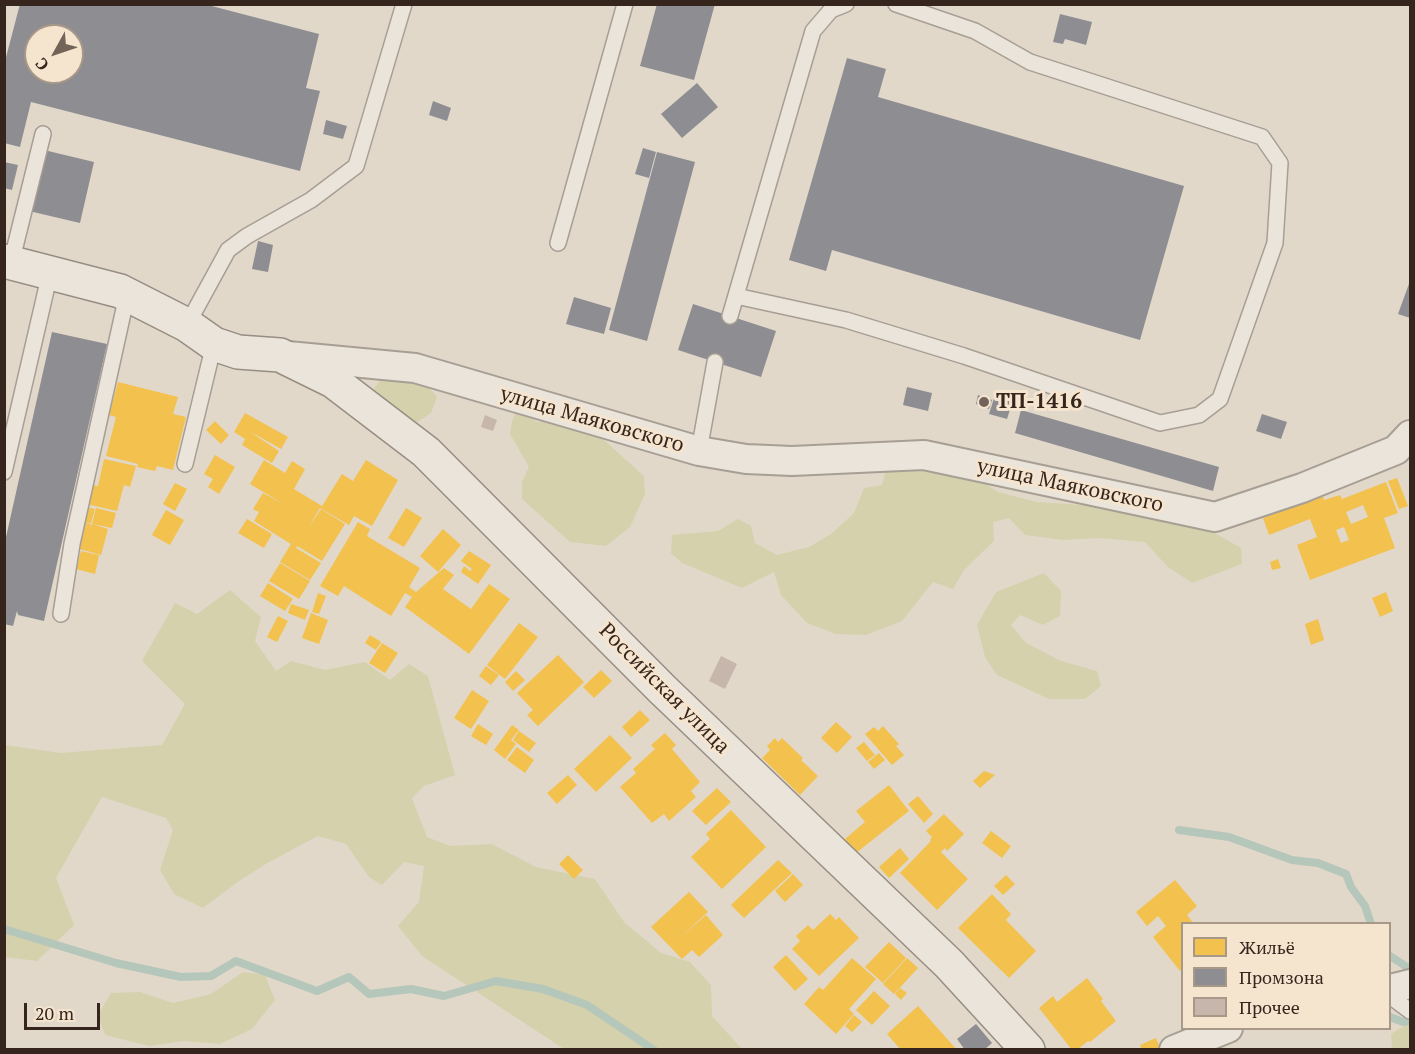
<!DOCTYPE html>
<html>
<head>
<meta charset="utf-8">
<style>
  body { margin:0 }
  #map { position:relative; width:1415px; height:1054px; overflow:hidden; background:#e2d8ca; font-family:"PT Serif",serif }
  canvas { display:block }
  .frame { position:absolute; inset:0; border:6px solid #35251c; pointer-events:none }
  .legend { position:absolute; left:1181px; top:922px; width:210px; height:108px; box-sizing:border-box; background:#f5e5cf; border:2px solid #a89887; margin:0; padding:8px 10px; list-style:none; font-size:18px; color:#35251c }
  .legend li { display:flex; align-items:center; gap:12px; height:30px }
  .legend b { width:30px; border:2px solid #a89887 }
  .north { position:absolute; left:24px; top:24px; width:60px; height:60px; box-sizing:border-box; background:#f5e5cf; border:2px solid #a89887; border-radius:50%; rotate:230deg; font-size:16px; font-weight:700; line-height:24px; text-align:center; color:#35251c }
  .north::after { content:''; display:block; margin:auto; width:21px; height:27px; background:#726459; clip-path:polygon(50% 0,100% 100%,50% 72%,0 100%) }
  .scale { position:absolute; left:24px; top:1003px; width:76px; height:27px; box-sizing:border-box; border:3px solid #35251c; border-top:0; padding-left:8px; font-size:18px; line-height:21px; white-space:nowrap; color:#35251c; -webkit-text-stroke:4px #f5e5cf; paint-order:stroke }
</style>
</head>
<body>
<div id="map">
<canvas width="1415" height="1054"></canvas>
<div class="frame"></div>
<ul class="legend">
<li><b style="height:16px;background:#f2c14e"></b>Жильё</li>
<li><b style="height:16px;background:#8d8d92"></b>Промзона</li>
<li><b style="height:16px;background:#c6b6ab"></b>Прочее</li>
</ul>
<div class="north">С</div>
<div class="scale">20 m</div>
</div>
<script>
const g = document.querySelector('canvas').getContext('2d');
g.lineJoin = 'round';
function paint(path, color) {
  g.fillStyle = color;
  g.fill(path, 'evenodd');
}
function shape(rows) {
  const path = new Path2D();
  for (const r of rows) {
    path.moveTo(r[0], r[1]);
    for (let i = 2; i < r.length; i += 2) path.lineTo(r[i], r[i + 1]);
  }
  return path;
}
function trace(path, color, width, dash) {
  g.strokeStyle = color;
  g.lineWidth = width;
  g.lineCap = dash ? 'butt' : 'round';
  g.setLineDash(dash || []);
  g.stroke(path);
}
function drawText(font, color, halo, rows, align = 'center') {
  g.font = font + ' "PT Serif",serif';
  g.lineWidth = 6;
  g.setLineDash([]);
  g.textBaseline = 'middle';
  g.strokeStyle = halo;
  g.fillStyle = color;
  for (const [text, x, y, turn = 0] of rows) {
    g.save();
    g.translate(x, y);
    g.rotate((+turn || 0) * Math.PI / 180);
    g.textAlign = isNaN(turn) ? turn : align;
    if (halo) g.strokeText(text, 0, 0);
    g.fillText(text, 0, 0);
    g.restore();
  }
}
paint(shape([
  [380,380,425,383,437,397,431,413,413,425,375,401,373,390],
  [520,403,536,422,567,421,594,431,644,476,645,494,630,527,606,546,570,542,522,499,522,482,529,467,510,434,512,421],
  [895,464,966,471,998,492,1037,502,1097,506,1194,521,1241,548,1242,564,1192,583,1168,567,1145,542,1100,538,1063,540,1025,535,1009,518,993,522,994,541,964,570,953,589,933,582,902,621,866,635,836,634,807,623,781,595,774,572,742,588,682,563,671,553,672,535,718,531,738,519,751,526,755,543,777,555,809,547,831,534,854,513,864,488,882,485,885,473],
  [1044,573,1061,591,1060,616,1043,625,1020,615,1011,625,1026,643,1061,661,1097,671,1101,686,1085,699,1049,699,997,675,985,657,977,625,996,592],
  [230,590,261,617,255,641,276,671,291,661,325,670,365,662,390,680,409,664,428,676,455,775,424,786,412,798,427,837,450,846,492,844,536,867,595,879,624,922,661,953,690,962,711,985,712,1016,742,1049,564,1049,422,956,398,926,419,902,424,866,404,862,382,885,369,877,346,844,318,836,269,862,239,881,203,908,174,894,160,870,173,830,166,818,102,797,56,878,74,925,37,961,5,957,5,745,61,753,162,745,185,704,142,661,175,603,197,614],
  [243,972,265,975,275,1000,252,1029,220,1044,184,1041,149,1046,105,1035,98,1015,111,993,140,992,173,1003,211,994],
  [1410,1022,1410,1049,1392,1049,1391,1034]
]), '#d5d1ac');
paint(shape([
  [118,382,178,397,173,414,186,417,173,470,157,466,155,471,137,467,138,464,106,456,116,417,109,415],
  [245,413,288,437,281,449,249,431,279,451,272,463,242,445,245,439,234,432],
  [215,421,229,435,221,444,206,430],
  [215,455,235,467,219,494,208,487,213,479,204,474],
  [104,459,136,466,130,487,124,485,117,511,86,504,89,484,98,486],
  [264,460,285,473,292,461,305,469,294,489,322,506,342,474,353,481,366,460,398,480,372,526,354,516,349,525,320,508,308,528,321,509,345,524,322,561,297,546,296,548,321,563,310,580,280,562,291,544,254,521,259,512,253,509,263,493,285,505,250,484],
  [1397,478,1408,506,1399,509,1388,481],
  [1386,482,1398,513,1384,518,1395,548,1310,580,1297,545,1317,537,1310,519,1269,535,1263,518,1323,496,1324,500,1340,495,1342,499],
  [1363,505,1368,517,1351,524,1346,512],
  [1344,527,1349,540,1341,543,1336,530],
  [175,483,187,489,175,511,163,504],
  [86,507,95,509,91,523,85,523,91,524,90,528,92,524,108,529,101,555,76,548],
  [96,508,116,513,112,528,92,524],
  [406,508,422,518,404,547,388,538],
  [166,510,184,520,170,545,152,535],
  [247,519,272,534,264,548,238,533],
  [358,522,370,529,367,536,420,568,409,587,416,592,444,568,454,575,443,589,471,609,489,584,510,599,469,654,405,607,412,597,405,593,391,616,344,586,338,596,320,586],
  [443,529,461,545,438,572,420,556],
  [81,551,99,555,95,574,76,569],
  [469,551,491,565,478,584,461,572,464,566,470,571,472,569,461,561],
  [1278,559,1281,568,1272,570,1270,562],
  [280,563,310,581,299,599,269,581],
  [268,583,293,599,285,611,260,596],
  [1386,592,1393,611,1380,617,1372,598],
  [318,593,326,596,319,614,312,612],
  [291,604,309,610,305,620,288,613],
  [311,613,328,620,319,644,302,638],
  [278,616,288,621,277,642,267,637],
  [1318,619,1324,640,1311,645,1305,624],
  [519,623,538,637,505,679,487,665],
  [370,635,381,642,376,650,365,643],
  [382,643,398,653,385,673,369,663],
  [558,655,584,682,538,726,527,715,533,710,517,693],
  [486,666,499,675,491,685,479,676],
  [601,670,612,681,594,698,583,687],
  [516,671,525,680,513,691,505,682],
  [472,690,489,701,471,729,454,718],
  [640,710,650,720,631,737,622,727],
  [836,722,852,737,837,753,821,738],
  [478,724,493,734,486,745,471,736],
  [512,725,519,730,511,740,516,744,505,759,494,750],
  [883,726,899,744,896,746,904,755,892,765,865,734,874,727,878,731],
  [519,731,536,743,529,752,513,740],
  [665,733,676,745,672,749,700,782,691,791,696,797,669,821,664,814,652,823,620,787,636,773,633,769,655,749,651,745],
  [610,735,632,758,596,792,574,769],
  [775,738,778,742,782,738,803,758,801,760,818,776,800,795,762,758,770,750,767,746],
  [864,742,875,755,867,761,856,748],
  [517,747,534,760,525,773,507,760],
  [879,753,885,760,874,769,868,762],
  [984,771,995,775,980,788,973,781],
  [568,775,577,785,557,804,547,793],
  [889,785,909,811,856,853,845,839,865,822,856,811],
  [717,788,731,802,706,825,692,811],
  [918,796,933,814,924,823,908,804],
  [731,810,766,847,722,889,691,857,710,839,706,834],
  [944,814,964,834,947,851,945,848,941,852,968,879,937,910,900,873,931,841,930,840,932,837,926,831],
  [991,831,1011,846,1002,858,982,843],
  [900,848,909,859,889,878,879,867],
  [568,855,583,870,574,879,559,864],
  [778,860,792,873,744,918,731,905],
  [793,874,803,885,785,902,775,891],
  [1006,875,1015,884,1003,895,994,886],
  [1175,880,1197,906,1187,915,1194,924,1182,924,1182,969,1180,971,1153,937,1166,926,1158,916,1147,926,1136,912],
  [689,892,708,912,678,939,706,915,723,935,699,957,692,950,682,959,651,927],
  [992,894,1011,914,1006,920,1036,951,1009,978,958,928],
  [830,914,836,920,839,917,859,938,819,976,792,949,800,941,796,936,808,925,813,930],
  [889,942,906,958,883,983,865,967],
  [786,955,808,979,795,991,773,967],
  [852,958,876,979,849,1009,854,1014,836,1034,804,1004,819,987,823,990],
  [907,958,918,968,894,994,883,984],
  [1087,978,1103,999,1101,1001,1116,1021,1090,1042,1088,1041,1077,1050,1072,1050,1039,1008,1053,996,1057,1002],
  [900,988,907,993,901,1000,895,994],
  [874,991,890,1006,872,1025,856,1010],
  [918,1006,957,1050,901,1050,887,1034],
  [854,1015,862,1022,852,1032,845,1026],
  [1156,1038,1161,1050,1142,1050,1140,1045]
]), '#f2c14e');
paint(shape([
  [20,4,204,4,319,34,306,88,320,91,300,171,31,102,20,147,4,143,4,65],
  [36,36,72,36,72,72,36,72],
  [657,4,715,4,694,80,640,66],
  [1060,14,1092,22,1086,45,1065,39,1063,44,1053,42],
  [847,58,886,69,878,97,1184,186,1140,340,832,250,826,271,789,260],
  [697,83,718,107,682,138,661,114],
  [433,101,451,108,447,121,429,115],
  [326,120,347,126,343,139,323,134],
  [643,148,656,152,649,178,635,174],
  [44,150,94,162,80,223,29,211],
  [657,152,695,162,647,341,609,330],
  [4,162,18,165,12,190,4,188],
  [258,241,273,245,268,272,252,269],
  [1410,281,1410,318,1398,314],
  [574,297,611,308,604,334,566,324],
  [693,304,776,331,761,377,678,350],
  [52,332,107,344,44,621,18,615,17,611,13,626,4,624,4,546],
  [907,387,932,393,928,411,903,405],
  [996,392,1014,397,1007,419,989,414],
  [978,395,992,400,989,409,976,404],
  [1021,410,1219,467,1213,491,1015,433],
  [1262,414,1287,422,1281,439,1256,431],
  [976,1024,992,1043,984,1050,965,1050,957,1039]
]), '#8d8d92');
trace(shape([
  [1179,830,1229,837,1292,860,1318,863,1346,874,1351,887,1365,906,1371,924],
  [4,929,116,963,181,977,211,976,236,961,317,991,349,977,369,994,411,989,444,996,496,981,543,989,587,1005,654,1050],
  [1390,956,1410,969],
  [1390,1017,1403,1022,1408,1021]
]), '#b5c6ba', 8);
paint(shape([
  [485,415,497,420,493,431,481,427],
  [721,656,737,664,725,689,709,681]
]), '#c6b6ab');
const lane = shape([
  [558,243,625,4],
  [11,263,43,134],
  [736,296,846,320,964,356,1160,423,1199,415,1220,399,1275,243,1280,163,1262,137,1030,62,975,31,896,4],
  [730,316,813,31,831,10,846,4],
  [187,325,228,250,247,236,311,200,356,166,404,4],
  [699,451,715,362],
  [185,464,214,344],
  [4,472,50,273],
  [61,614,72,544,127,295],
  [1390,996,1410,1011]
]);
const street = shape([
  [288,356,415,368,699,451,746,459,792,461,924,455,1215,517,1302,488,1396,450,1410,435],
  [1390,989,1410,984],
  [1174,1050,1228,1028]
]);
const secondary = shape([
  [4,261,120,291,187,325,214,344,238,352,280,355,333,381,426,452,662,689,949,964,1028,1050]
]);
trace(lane, '#a79e94', 18);
trace(street, '#a79e94', 32);
trace(secondary, '#978d83', 36);
trace(lane, '#eae4db', 15);
trace(street, '#eae4db', 28);
trace(secondary, '#eae4db', 33);
for (const [x, y, r, color] of [
  [984,402,6,"#726459"]
]) {
  const dot = new Path2D();
  dot.arc(x, y, r, 0, 2 * Math.PI);
  g.fillStyle = color;
  g.fill(dot);
  trace(dot, '#f5e5cf', 2);
}
drawText('bold 21px', '#35251c', '#f5e5cf', [
  ["ТП-1416",996,402]
], 'left');
drawText('21px', '#35251c', '#f5e5cf', [
  ["улица Маяковского",592,420,16],
  ["улица Маяковского",1070,486,12],
  ["Российская улица",664,689,45]
]);
</script>
</body>
</html>
